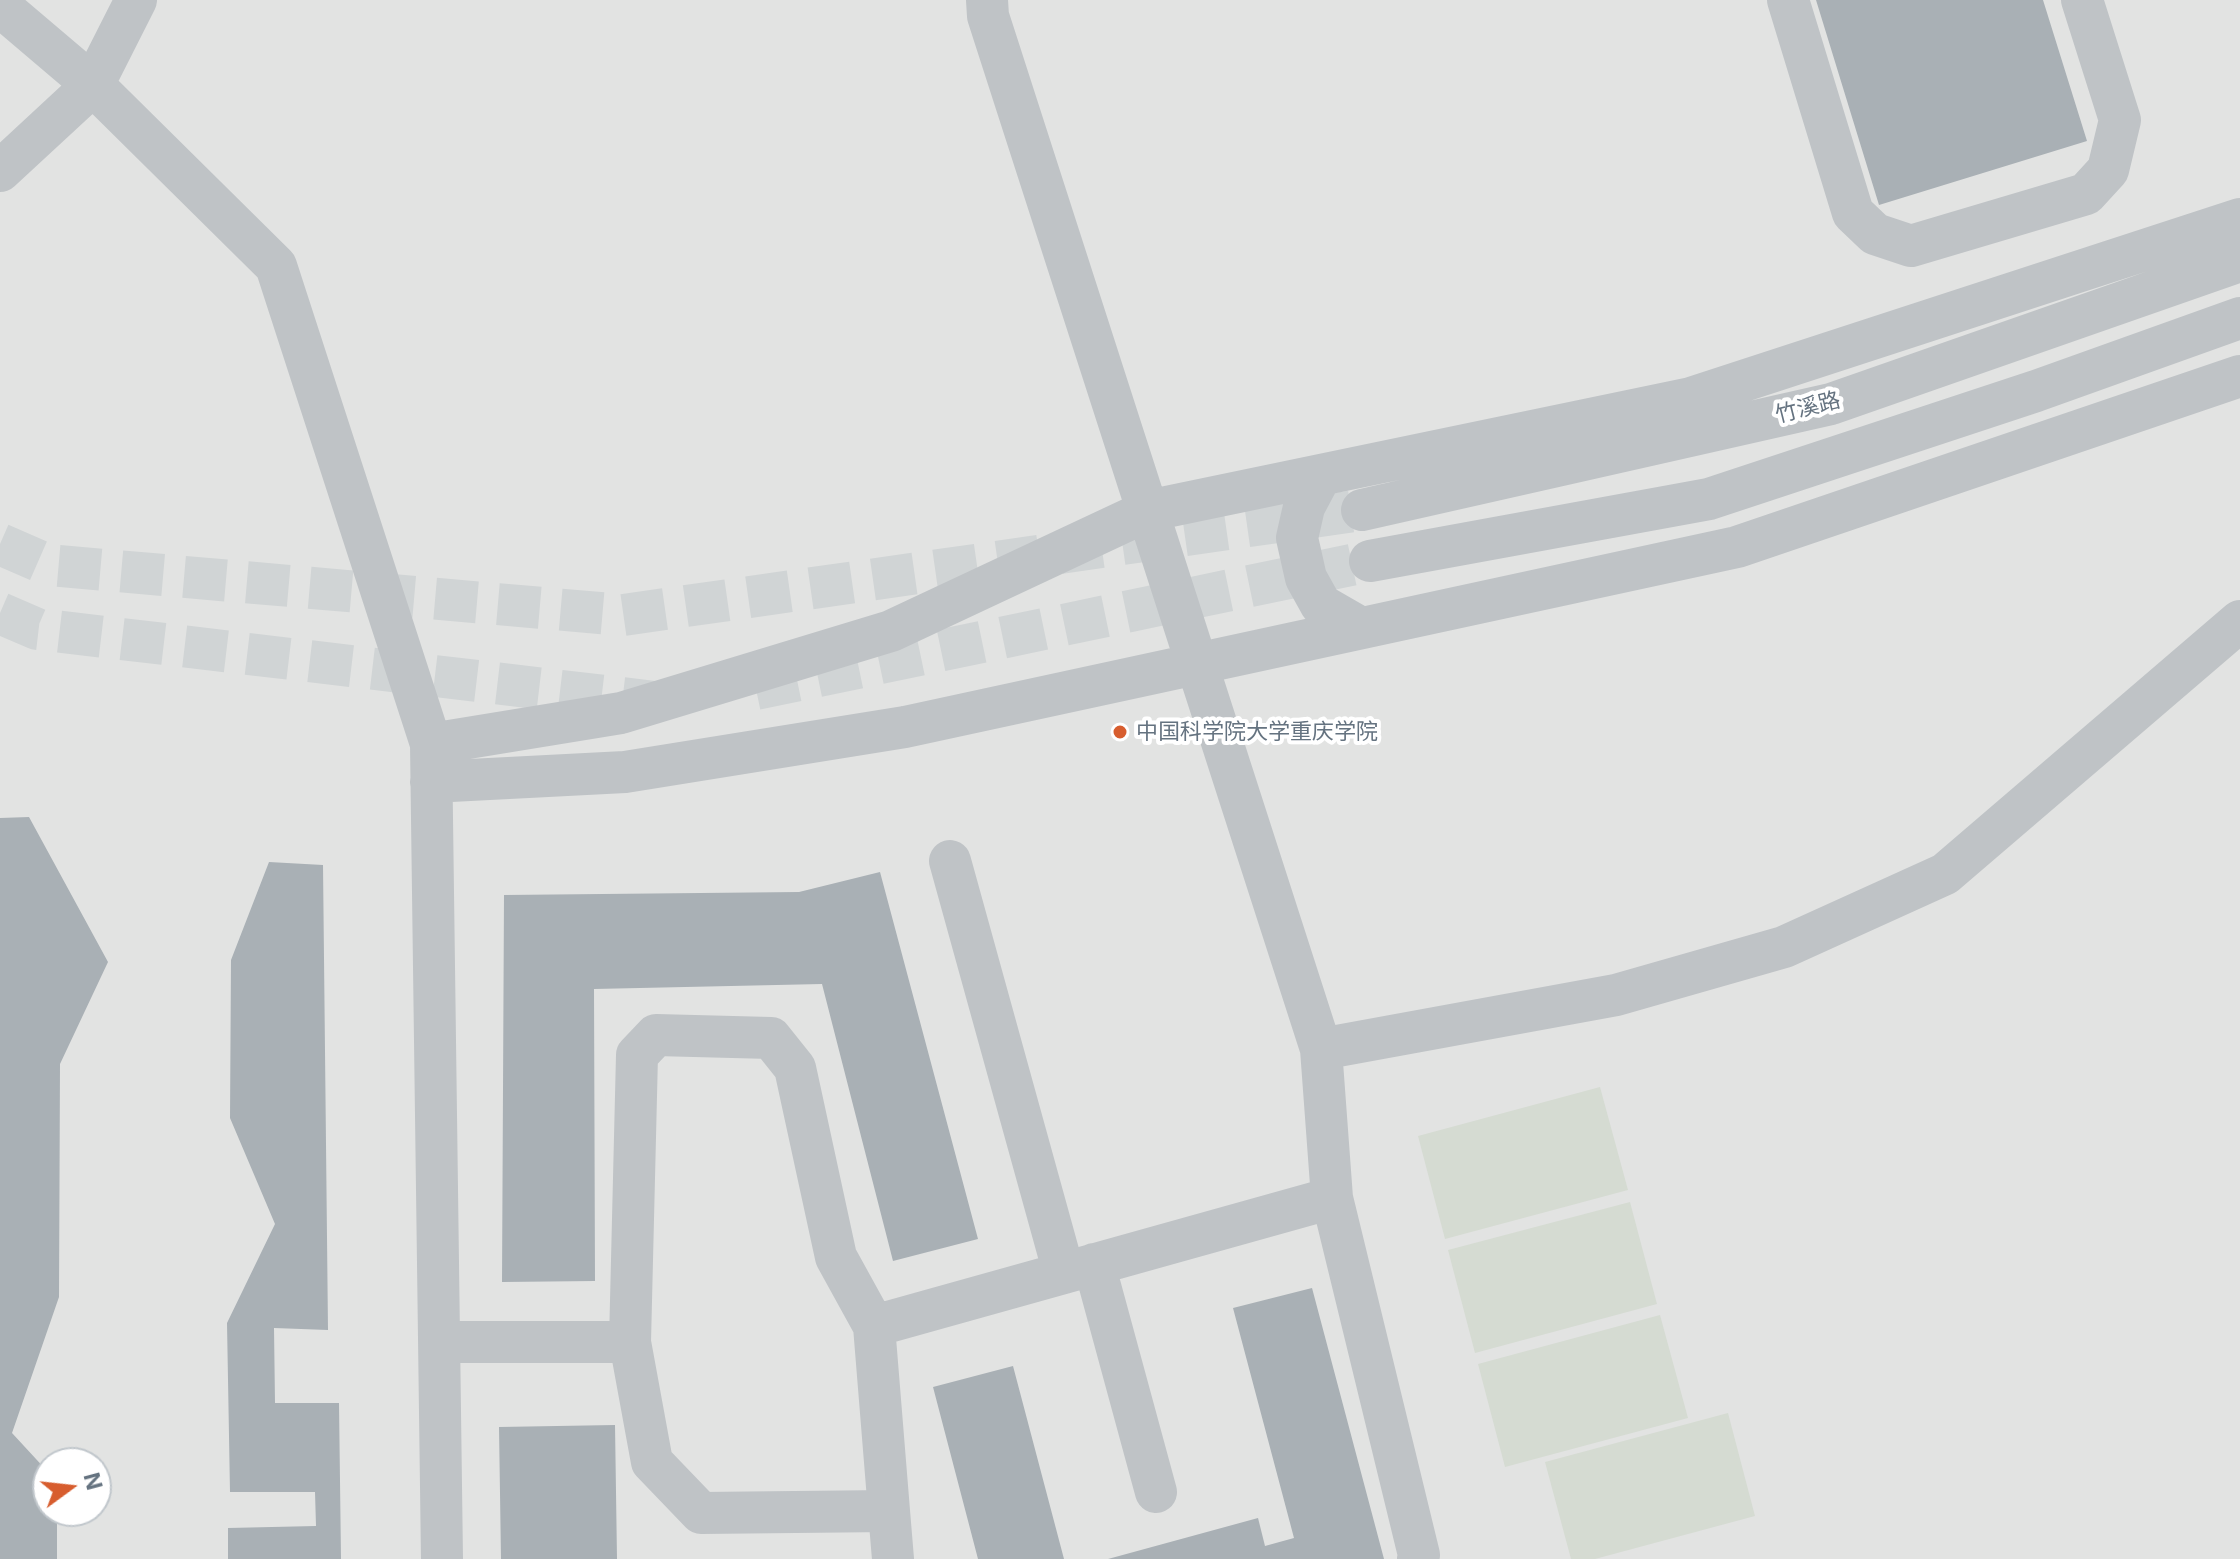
<!DOCTYPE html>
<html>
<head>
<meta charset="utf-8">
<style>
  body { margin:0 }
  #map { position:relative; width:2240px; height:1559px; overflow:hidden; background:#f4f4f1; font-family:Inter,sans-serif }
  canvas { display:block }
  .north { position:absolute; left:32px; top:1447px; width:80px; height:80px; box-sizing:border-box; background:#fff; border:2px solid #c1c7cc; border-radius:50%; rotate:75deg; font-size:22px; font-weight:700; line-height:32px; text-align:center; color:#657380 }
  .north::after { content:''; display:block; margin:auto; width:28px; height:36px; background:#d75d2e; clip-path:polygon(50% 0,100% 100%,50% 72%,0 100%) }
</style>
</head>
<body>
<div id="map">
<canvas width="2240" height="1559"></canvas>
<div class="north">N</div>
</div>
<script>
const g = document.querySelector('canvas').getContext('2d');
g.lineJoin = 'round';
function paint(path, color) {
  g.fillStyle = color;
  g.fill(path, 'evenodd');
}
function shape(rows) {
  const path = new Path2D();
  for (const r of rows) {
    path.moveTo(r[0], r[1]);
    for (let i = 2; i < r.length; i += 2) path.lineTo(r[i], r[i + 1]);
  }
  return path;
}
function trace(path, color, width, dash) {
  g.strokeStyle = color;
  g.lineWidth = width;
  g.lineCap = dash ? 'butt' : 'round';
  g.setLineDash(dash || []);
  g.stroke(path);
}
function drawText(font, color, halo, rows, align = 'center') {
  g.font = font + ' Inter,"Noto Sans SC",sans-serif';
  g.lineWidth = 8;
  g.setLineDash([]);
  g.textBaseline = 'middle';
  g.strokeStyle = halo;
  g.fillStyle = color;
  for (const [text, x, y, turn = 0] of rows) {
    g.save();
    g.translate(x, y);
    g.rotate((+turn || 0) * Math.PI / 180);
    g.textAlign = isNaN(turn) ? turn : align;
    if (halo) g.strokeText(text, 0, 0);
    g.fillText(text, 0, 0);
    g.restore();
  }
}
paint(shape([
  [0,0,2240,0,2240,1559,0,1559],
  [48,1463,96,1463,96,1511,48,1511]
]), '#e2e3e2');
paint(shape([
  [1600,1087,1628,1190,1445,1239,1418,1136],
  [1630,1202,1657,1304,1475,1353,1448,1250],
  [1660,1315,1688,1418,1505,1467,1478,1364],
  [1728,1413,1755,1516,1595,1559,1571,1559,1545,1462]
]), '#d5dbd2');
paint(shape([
  [1816,0,2043,0,2087,141,1879,205],
  [29,817,108,962,60,1064,59,1297,12,1433,48,1472,48,1511,57,1511,57,1559,0,1559,0,818],
  [269,862,323,865,328,1330,274,1328,275,1403,339,1403,341,1559,228,1559,228,1528,316,1526,315,1492,230,1492,227,1323,275,1224,230,1118,231,960],
  [880,872,978,1239,893,1261,822,984,594,989,595,1281,502,1282,504,895,799,892],
  [1312,1288,1384,1559,1108,1559,1258,1518,1265,1546,1294,1538,1233,1308],
  [1013,1366,1064,1559,978,1559,933,1387],
  [615,1425,617,1559,501,1559,499,1427]
]), '#a9b0b5');
trace(shape([
  [0,544,48,565,623,615,1362,510],
  [0,613,37,629,655,702],
  [756,689,1370,561]
]), '#d0d4d5', 42, [42, 21]);
trace(shape([
  [987,0,988,16,1321,1049,1332,1198,1419,1555,1418,1559],
  [1788,0,1853,213,1875,234,1911,246,2086,194,2108,170,2120,120,2082,0],
  [0,6,93,85,276,266,431,744,442,1559],
  [0,171,93,85,136,0],
  [1321,475,1304,507,1297,538,1306,578,1321,605,1361,628],
  [1362,510,1831,404,2240,261],
  [1370,561,1709,499,2036,391,2240,318],
  [431,744,621,713,891,631,1147,511,1691,398,2240,219],
  [431,782,625,772,905,727,1737,547,2240,376],
  [950,861,1064,1273],
  [1321,1049,1616,995,1784,947,1945,874,2240,621],
  [1094,1264,1156,1492],
  [874,1326,1332,1198],
  [440,1342,630,1342],
  [889,1511,701,1513,652,1462,630,1342,637,1055,656,1035,771,1038,795,1068,836,1257,874,1326,889,1511,893,1559]
]), '#bfc3c6', 42);
for (const [x, y, r, color] of [
  [1120,732,8,"#d75d2e"]
]) {
  const dot = new Path2D();
  dot.arc(x, y, r, 0, 2 * Math.PI);
  g.fillStyle = color;
  g.fill(dot);
  trace(dot, '#fff', 3);
}
drawText('22px', '#657380', '#fff', [
  ["竹溪路",1808,408,-14]
]);
drawText('22px', '#657380', '#fff', [
  ["中国科学院大学重庆学院",1136,732]
], 'left');
</script>
</body>
</html>
